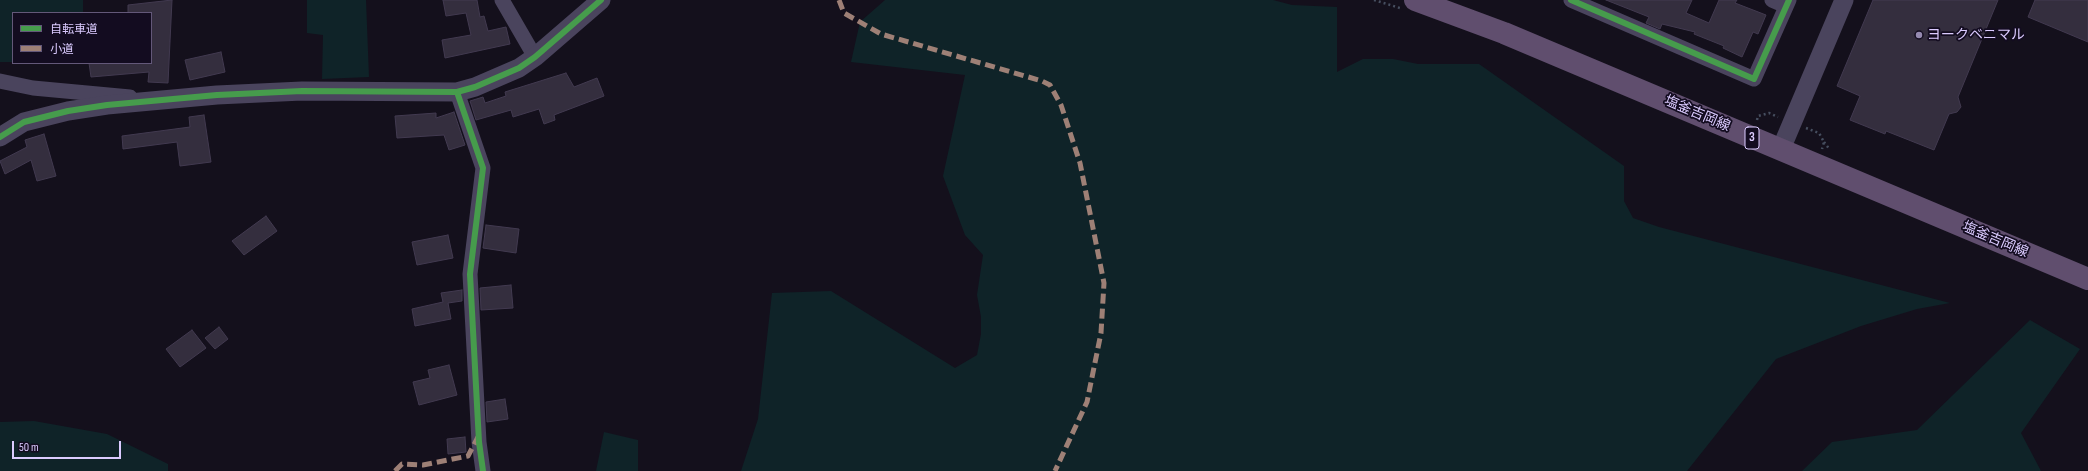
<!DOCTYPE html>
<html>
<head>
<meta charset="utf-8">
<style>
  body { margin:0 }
  #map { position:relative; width:2088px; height:471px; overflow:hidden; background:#14101c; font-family:"Sofia Sans Condensed","Noto Sans JP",sans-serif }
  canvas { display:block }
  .legend { position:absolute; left:12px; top:12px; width:140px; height:52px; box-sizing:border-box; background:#130c20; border:1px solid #635879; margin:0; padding:5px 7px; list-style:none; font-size:12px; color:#dbcbff }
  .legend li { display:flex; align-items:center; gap:8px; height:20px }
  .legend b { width:20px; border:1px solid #635879 }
  .scale { position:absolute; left:12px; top:441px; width:109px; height:18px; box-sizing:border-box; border:2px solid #dbcbff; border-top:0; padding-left:5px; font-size:12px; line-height:14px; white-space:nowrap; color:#dbcbff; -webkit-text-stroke:3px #130c20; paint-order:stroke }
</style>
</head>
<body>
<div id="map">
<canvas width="2088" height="471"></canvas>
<ul class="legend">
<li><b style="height:5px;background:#469c4c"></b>自転車道</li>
<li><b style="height:5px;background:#9e8076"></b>小道</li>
</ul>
<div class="scale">50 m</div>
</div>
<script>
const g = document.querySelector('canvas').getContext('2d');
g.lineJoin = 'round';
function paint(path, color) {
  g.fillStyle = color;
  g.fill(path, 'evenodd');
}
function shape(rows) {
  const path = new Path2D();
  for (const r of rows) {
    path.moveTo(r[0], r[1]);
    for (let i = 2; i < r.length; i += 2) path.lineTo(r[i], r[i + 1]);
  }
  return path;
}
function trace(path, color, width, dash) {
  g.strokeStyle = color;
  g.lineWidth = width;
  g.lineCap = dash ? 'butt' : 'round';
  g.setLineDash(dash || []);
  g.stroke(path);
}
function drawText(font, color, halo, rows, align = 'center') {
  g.font = font + ' "Sofia Sans Condensed","Noto Sans JP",sans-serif';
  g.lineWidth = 3.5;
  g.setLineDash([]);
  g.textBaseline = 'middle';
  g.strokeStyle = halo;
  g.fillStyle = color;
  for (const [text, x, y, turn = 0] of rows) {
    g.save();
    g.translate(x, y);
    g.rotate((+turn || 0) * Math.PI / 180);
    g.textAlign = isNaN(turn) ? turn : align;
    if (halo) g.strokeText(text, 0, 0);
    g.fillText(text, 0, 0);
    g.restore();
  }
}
paint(shape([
  [0,0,83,0,83,13,13,13,13,62,0,62],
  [307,0,366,0,369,77,322,79,323,35,307,33],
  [885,0,1273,0,1292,5,1337,7,1337,72,1363,59,1393,59,1418,64,1479,64,1624,166,1624,201,1633,218,1659,227,1950,303,1917,309,1861,326,1776,359,1687,471,741,471,758,419,772,293,831,291,955,368,977,355,981,334,981,317,977,295,983,255,965,235,943,176,965,75,851,62,860,22],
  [2030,320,2080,349,2021,433,2041,471,1802,471,1832,442,1917,430],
  [34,421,107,434,168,464,168,471,0,471,0,422],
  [604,432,638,440,638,471,596,471]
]), '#0f2328');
const building = shape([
  [172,0,168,83,148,82,149,72,91,77,89,63,151,63,151,13,128,13,128,5,172,0],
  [443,0,477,0,480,17,484,16,488,31,506,27,510,44,445,58,442,40,471,35,466,13,446,16,443,0],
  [1606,0,1692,0,1686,13,1709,23,1719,0,1737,0,1735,3,1766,15,1758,34,1753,32,1742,57,1723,48,1724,46,1694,34,1695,32,1662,24,1660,29,1646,23,1649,17,1606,0],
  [1873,0,1998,0,1958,97,1961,107,1957,112,1949,114,1934,150,1886,131,1885,134,1850,120,1860,96,1837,86,1873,0],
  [2035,0,2088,0,2088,42,2028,17,2035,0],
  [221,52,225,72,190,80,185,60,221,52],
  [566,73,574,87,597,78,604,96,554,115,555,120,544,124,539,109,513,117,511,110,476,120,470,101,483,97,485,103,506,96,505,92,566,73],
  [454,112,465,145,449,150,444,135,397,138,395,116,436,113,436,118,454,112],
  [204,115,211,162,180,166,177,142,123,149,122,136,190,127,189,117,204,115],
  [44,134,56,176,37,181,31,160,5,174,0,161,27,147,25,140,44,134],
  [266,216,277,231,244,255,232,241,266,216],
  [486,225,519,229,516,253,483,248,486,225],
  [448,235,453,258,417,265,412,242,448,235],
  [511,285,513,308,481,310,480,288,511,285],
  [462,290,462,301,448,303,451,319,415,326,412,309,443,302,441,293,462,290],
  [219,327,228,339,215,349,205,338,219,327],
  [192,330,206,348,180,367,166,349,192,330],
  [449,365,457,395,419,405,413,382,430,378,428,370,449,365],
  [505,399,508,419,487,422,486,402,505,399],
  [465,437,466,452,448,454,447,439,465,437]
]);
paint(building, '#342e3e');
trace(building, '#423a50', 1);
trace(shape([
  [1374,0,1400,8],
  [1757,120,1758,116,1769,113,1778,117],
  [1806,128,1819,133,1824,142,1822,149],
  [1824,142,1830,150]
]), '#464e5f', 2.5, [2, 3]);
trace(shape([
  [502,0,535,57],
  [1571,0,1754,79,1789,0],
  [1772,0,1786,6],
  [0,81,33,88,130,97],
  [457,92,483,168,470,274,479,442,483,471]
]), '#4a445d', 15);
trace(shape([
  [0,137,24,122,68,111,107,105,217,95,302,91,457,92,475,87,519,68,535,57,601,0],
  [1781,149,1844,0]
]), '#4a445d', 19);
trace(shape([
  [1415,0,1504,33,2088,279]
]), '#604e6e', 22);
trace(shape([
  [839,0,844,13,881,34,1042,81,1050,85,1061,105,1080,163,1104,283,1101,333,1087,402,1055,471],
  [395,471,402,464,423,465,468,456,478,437]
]), '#9e8076', 5, [10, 5]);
trace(shape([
  [1571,0,1754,79,1789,0],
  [457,92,483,168,470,274,479,442,483,471],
  [0,137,24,122,68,111,107,105,217,95,302,91,457,92,475,87,519,68,535,57,601,0]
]), '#469c4c', 6);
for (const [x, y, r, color] of [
  [1919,35,4,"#958ab0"]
]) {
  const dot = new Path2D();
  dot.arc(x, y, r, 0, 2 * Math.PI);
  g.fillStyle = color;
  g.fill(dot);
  trace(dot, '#130c20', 1.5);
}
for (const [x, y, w] of [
  [1752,138,14]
]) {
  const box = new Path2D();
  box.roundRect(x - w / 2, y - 11, w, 22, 3);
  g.fillStyle = '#130c20';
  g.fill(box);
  trace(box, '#dbcbff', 1);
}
drawText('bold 13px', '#dbcbff', null, [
  ["3",1752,138]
]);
drawText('14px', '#dbcbff', '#130c20', [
  ["ヨークベニマル",1927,35]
], 'left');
drawText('14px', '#dbcbff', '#130c20', [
  ["塩釜吉岡線",1697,114,23],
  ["塩釜吉岡線",1995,240,23]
]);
</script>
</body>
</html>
